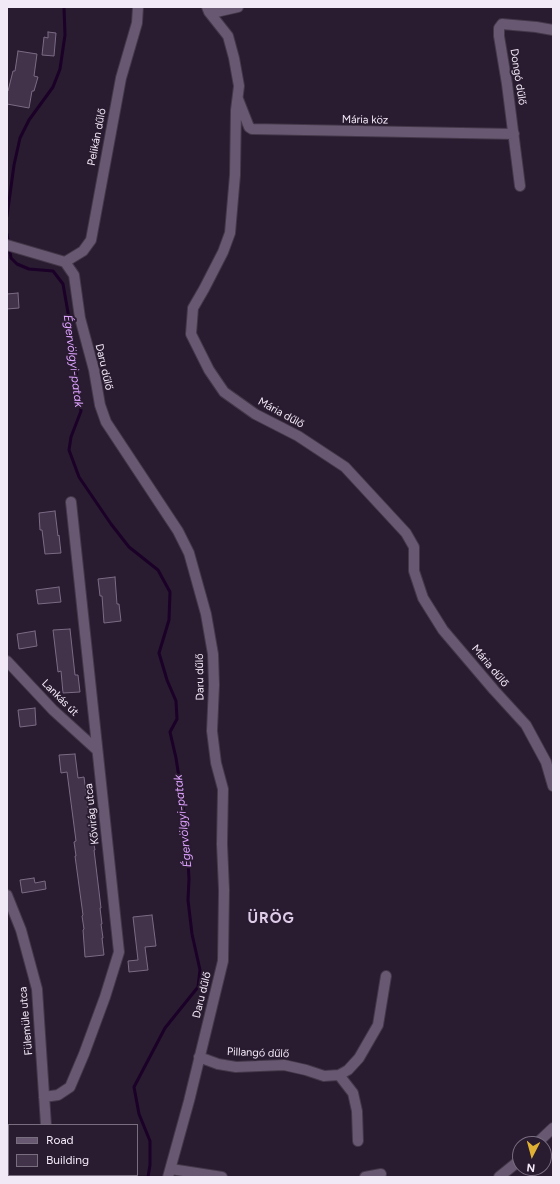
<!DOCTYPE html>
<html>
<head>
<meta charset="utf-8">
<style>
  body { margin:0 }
  #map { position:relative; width:560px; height:1184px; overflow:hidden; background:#291b30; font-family:Figtree,sans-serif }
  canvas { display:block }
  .frame { position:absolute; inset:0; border:8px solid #f2e9f7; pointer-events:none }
  .legend { position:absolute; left:8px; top:1124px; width:130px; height:52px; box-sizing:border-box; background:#291b30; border:1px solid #796d80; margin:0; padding:5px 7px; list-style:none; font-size:12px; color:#f2e9f7 }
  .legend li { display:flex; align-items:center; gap:8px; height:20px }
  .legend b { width:20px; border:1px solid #796d80 }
  .north { position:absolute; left:512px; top:1136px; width:40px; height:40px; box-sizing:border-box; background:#291b30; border:1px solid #796d80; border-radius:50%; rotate:186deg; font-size:11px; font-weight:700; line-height:16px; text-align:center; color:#f2e9f7 }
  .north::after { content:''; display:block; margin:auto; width:14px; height:18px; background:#e0b034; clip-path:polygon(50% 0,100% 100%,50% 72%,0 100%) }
</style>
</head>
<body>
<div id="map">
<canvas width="560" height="1184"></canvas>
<div class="frame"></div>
<ul class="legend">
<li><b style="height:5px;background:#685871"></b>Road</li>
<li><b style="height:11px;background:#42334a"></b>Building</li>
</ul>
<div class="north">N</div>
</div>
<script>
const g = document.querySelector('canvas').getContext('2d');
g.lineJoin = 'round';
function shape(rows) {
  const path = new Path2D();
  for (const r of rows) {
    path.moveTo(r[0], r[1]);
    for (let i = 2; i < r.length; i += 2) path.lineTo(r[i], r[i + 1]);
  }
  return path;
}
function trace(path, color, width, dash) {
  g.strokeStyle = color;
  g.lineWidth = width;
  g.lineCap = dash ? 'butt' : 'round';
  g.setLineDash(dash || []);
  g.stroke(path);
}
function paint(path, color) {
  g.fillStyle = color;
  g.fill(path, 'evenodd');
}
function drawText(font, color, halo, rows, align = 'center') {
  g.font = font + ' Figtree,sans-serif';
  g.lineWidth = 4;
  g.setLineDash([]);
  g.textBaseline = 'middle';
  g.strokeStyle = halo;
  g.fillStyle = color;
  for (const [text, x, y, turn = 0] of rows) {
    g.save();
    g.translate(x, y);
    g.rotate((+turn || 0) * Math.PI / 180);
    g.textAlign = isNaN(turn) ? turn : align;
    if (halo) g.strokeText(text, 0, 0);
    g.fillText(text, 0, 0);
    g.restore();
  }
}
trace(shape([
  [7,216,14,165,20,138,29,120,53,87,60,69,65,35,64,7],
  [7,234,11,258,17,264,29,269,53,271,63,284,70,324,81,411,71,437,69,450,79,477,111,524,129,547,158,570,170,592,169,620,159,653,167,680,176,701,177,719,170,732,176,758,182,797,187,841,189,879,188,900,192,934,200,970,198,987,165,1028,134,1087,139,1114,150,1141,150,1165,148,1177]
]), '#1b0028', 3);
const building = shape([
  [48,32,56,33,54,56,42,55,44,37,48,38,48,32],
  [18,51,37,54,34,76,38,77,34,91,32,91,29,108,7,104,7,91,8,91,13,71,15,71,18,51],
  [18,293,19,308,7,309,7,294,18,293],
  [55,511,58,536,59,535,61,553,45,554,42,530,40,530,39,513,55,511],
  [115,577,117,604,119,604,121,621,104,623,102,596,100,596,98,579,115,577],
  [59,587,61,602,38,604,36,590,59,587],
  [70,629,75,675,78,675,80,692,63,693,61,671,58,672,53,630,70,629],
  [35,631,37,646,19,649,17,634,35,631],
  [35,708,36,725,20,727,18,710,35,708],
  [75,754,78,778,84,777,88,808,91,807,93,823,94,834,92,834,95,850,94,850,101,908,100,908,102,924,101,924,103,938,102,938,104,955,85,957,83,930,84,929,82,916,83,915,75,856,76,856,74,842,76,841,67,772,61,773,59,755,75,754],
  [34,878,35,883,45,881,46,889,22,893,20,880,34,878],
  [152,915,156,946,145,947,148,970,129,972,128,961,138,960,133,917,152,915]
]);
paint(building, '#42334a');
trace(building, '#7b6b84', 1);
const minor = shape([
  [207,7,209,12,228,36,234,58,239,86,236,110,235,175,230,233,223,252,204,289,193,308,191,334,209,370,224,392,255,414,298,436,345,467,406,533,414,547,414,571,423,598,443,630,494,690,526,725,546,762,553,786],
  [209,12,216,12,238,7],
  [238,99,249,127,252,129,514,134],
  [520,186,507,84,499,36,499,28,502,24,536,27,553,30],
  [7,245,65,262,74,275,80,318,94,370,100,405,106,422,178,531,189,553,206,614,213,654,214,685,212,731,216,763,223,789,222,844,224,890,223,961,189,1101,168,1177],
  [65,262,83,251,91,240,121,78,137,23,138,7],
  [7,661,53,710,97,750],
  [7,895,21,930,37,989,46,1125],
  [199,1057,218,1064,236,1067,284,1065,306,1070,324,1076,339,1075,348,1070,359,1058,378,1025,386,976],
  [339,1075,353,1093,357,1111,358,1141],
  [44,1097,58,1095,70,1087,84,1054,105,997,119,952,71,502],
  [536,1144,553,1128],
  [171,1169,222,1177],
  [49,1175,49,1177],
  [365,1177,381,1174],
  [499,1177,520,1160]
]);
trace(minor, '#433749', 12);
trace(minor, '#685871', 10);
drawText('11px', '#f2e9f7', '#291b30', [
  ["Dongó dűlő",518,77,81],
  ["Mária köz",365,120,1],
  ["Pelikán dűlő",97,137,-79],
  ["Daru dűlő",104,367,77],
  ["Mária dűlő",281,413,29],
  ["Mária dűlő",490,666,50],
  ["Daru dűlő",200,677,-91],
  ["Lankás út",60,698,45],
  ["Kővirág utca",92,814,-96],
  ["Daru dűlő",202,995,-76],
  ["Fülemüle utca",26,1021,-95],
  ["Pillangó dűlő",258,1053,2]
]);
drawText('italic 12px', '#dea2ff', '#291b30', [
  ["Égervölgyi-patak",73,361,83],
  ["Égervölgyi-patak",183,821,-96]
]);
g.letterSpacing = '1px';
drawText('bold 15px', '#decce8', '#291b30', [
  ["ÜRÖG",271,919]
]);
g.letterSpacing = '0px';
</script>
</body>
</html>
